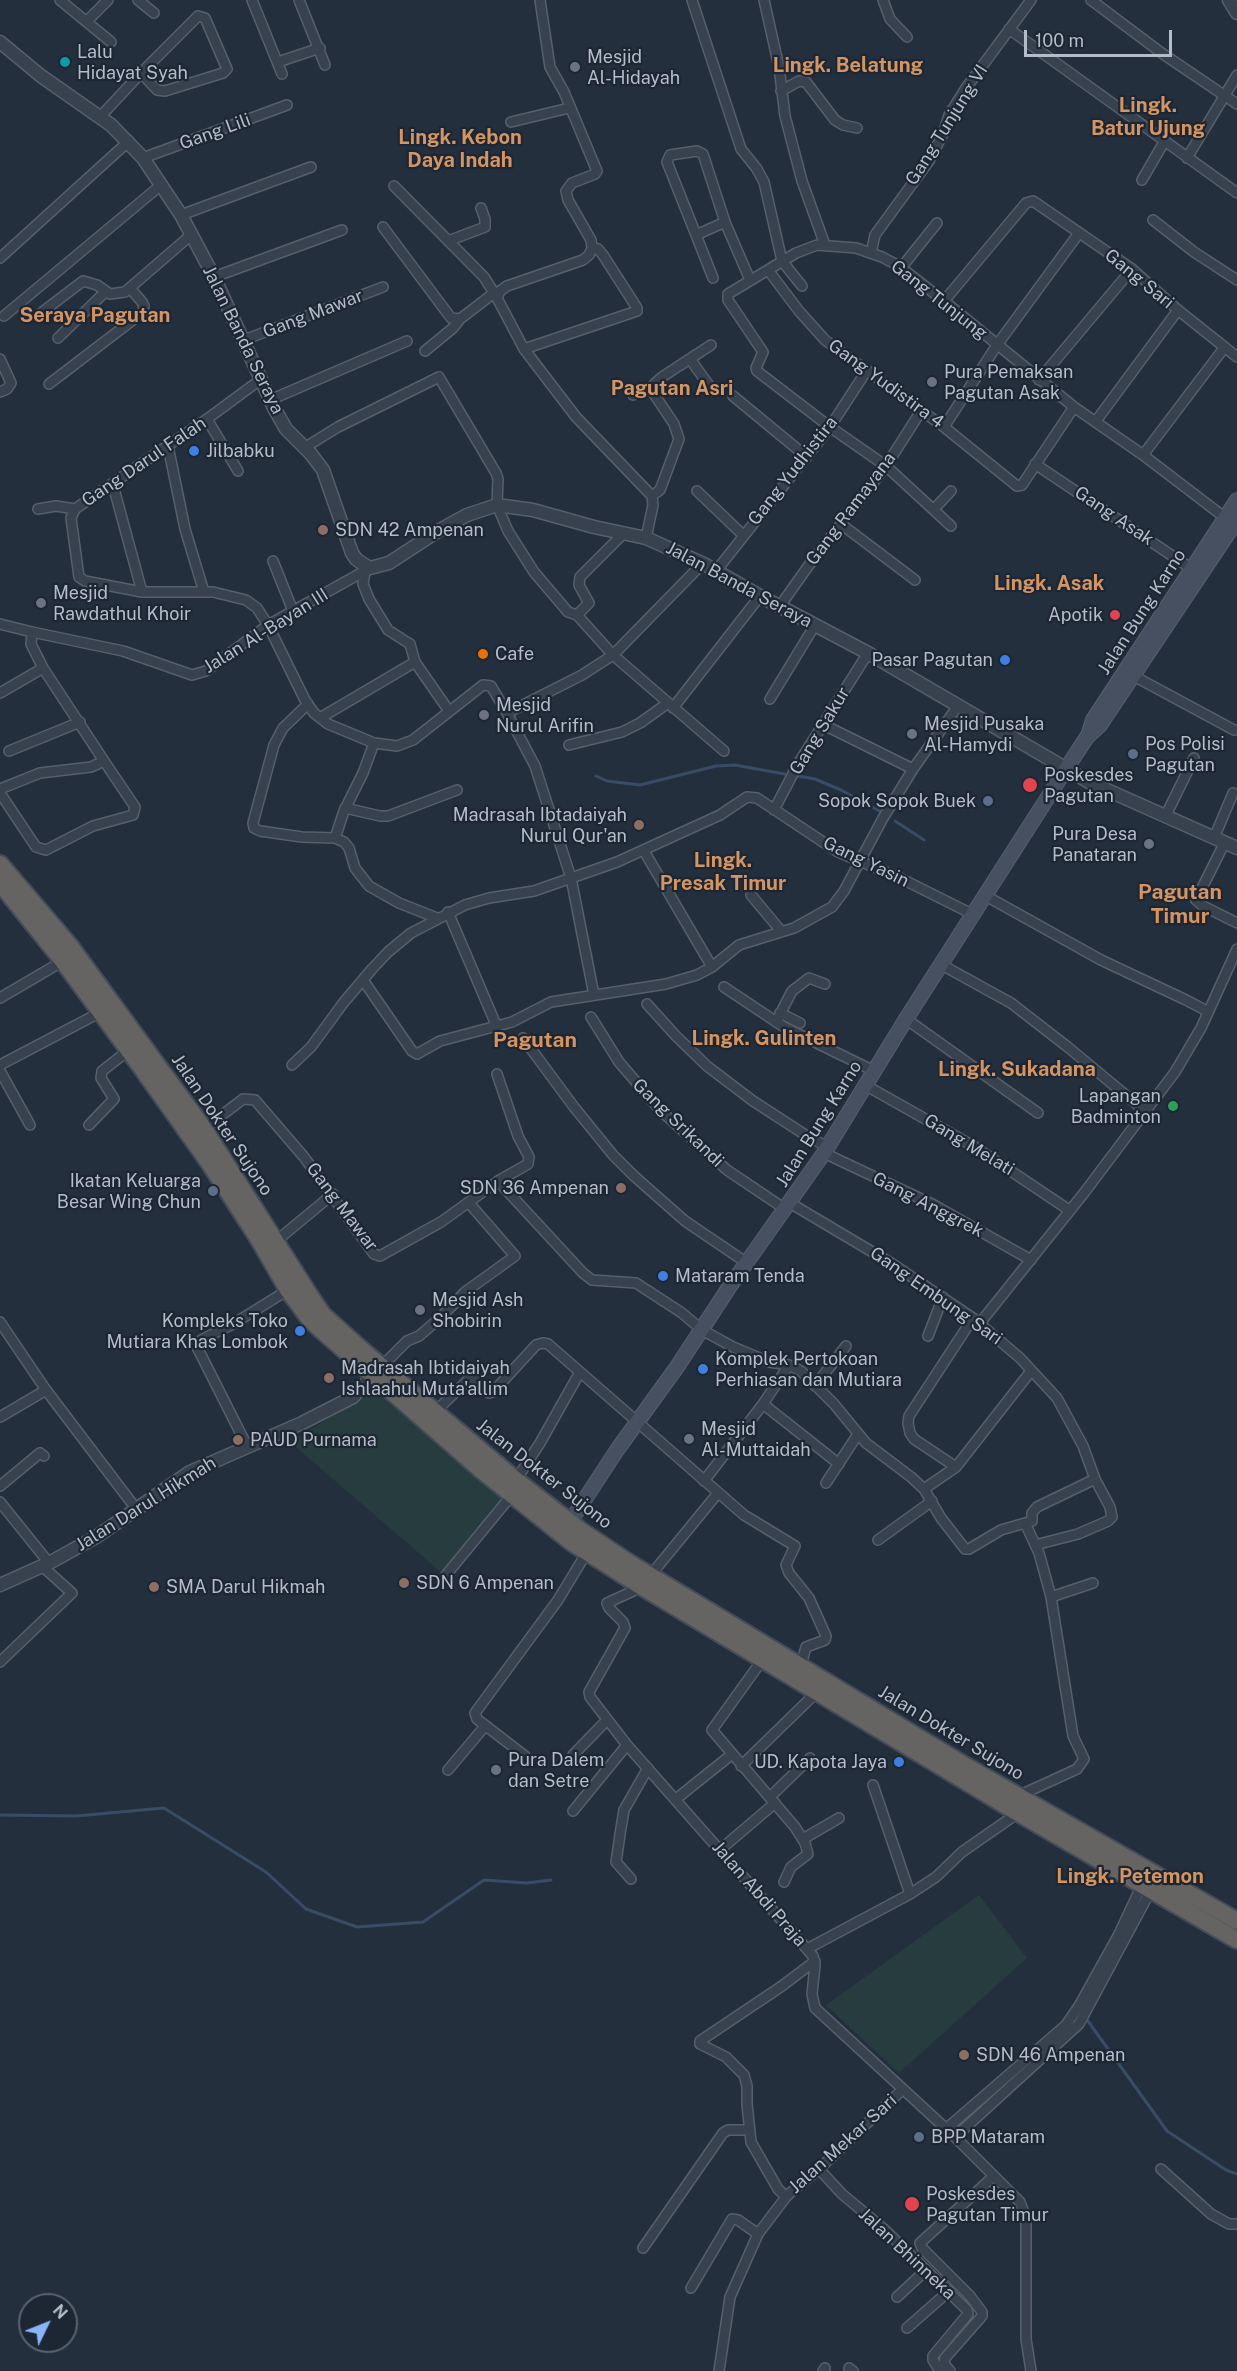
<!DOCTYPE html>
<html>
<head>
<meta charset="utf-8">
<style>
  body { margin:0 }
  #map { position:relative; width:1237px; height:2371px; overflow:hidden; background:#242f3e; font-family:"Public Sans",sans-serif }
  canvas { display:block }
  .north { position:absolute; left:18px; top:2293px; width:60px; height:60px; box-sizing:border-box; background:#1d2633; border:2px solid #59626f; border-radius:50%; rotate:47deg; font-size:16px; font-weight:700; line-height:24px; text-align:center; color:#b4bcc9 }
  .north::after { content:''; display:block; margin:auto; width:21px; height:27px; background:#8ab4f8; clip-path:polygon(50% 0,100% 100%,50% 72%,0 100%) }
  .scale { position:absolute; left:1024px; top:30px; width:148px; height:27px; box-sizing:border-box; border:3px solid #b4bcc9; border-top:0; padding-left:8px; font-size:18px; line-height:21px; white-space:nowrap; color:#b4bcc9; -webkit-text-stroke:4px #1d2633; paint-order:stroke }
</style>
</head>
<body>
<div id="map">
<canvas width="1237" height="2371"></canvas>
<div class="north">N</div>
<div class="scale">100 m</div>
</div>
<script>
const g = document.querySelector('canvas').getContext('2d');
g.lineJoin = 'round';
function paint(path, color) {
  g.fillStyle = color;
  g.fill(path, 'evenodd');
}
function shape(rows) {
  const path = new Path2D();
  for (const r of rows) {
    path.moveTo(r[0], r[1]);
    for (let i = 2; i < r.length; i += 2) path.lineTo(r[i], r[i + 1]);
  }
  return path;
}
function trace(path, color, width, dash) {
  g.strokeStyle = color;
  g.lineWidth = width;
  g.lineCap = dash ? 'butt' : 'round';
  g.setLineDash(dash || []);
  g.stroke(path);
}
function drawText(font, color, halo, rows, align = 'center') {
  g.font = font + ' "Public Sans",sans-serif';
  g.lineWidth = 4.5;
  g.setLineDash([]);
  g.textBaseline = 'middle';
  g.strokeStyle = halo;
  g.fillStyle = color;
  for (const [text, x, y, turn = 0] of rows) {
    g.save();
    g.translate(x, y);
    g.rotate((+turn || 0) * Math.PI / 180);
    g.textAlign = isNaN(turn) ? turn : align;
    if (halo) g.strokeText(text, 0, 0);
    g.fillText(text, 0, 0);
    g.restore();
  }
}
paint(shape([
  [375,1390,504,1500,442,1573,290,1442],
  [979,1895,1027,1958,899,2073,826,2005]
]), '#263c3f');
trace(shape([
  [596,776,607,781,640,785,716,766,735,765,790,775],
  [798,776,815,779,841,790,883,813],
  [895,821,924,840],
  [0,1815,76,1816,164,1808,266,1872,306,1909,357,1927,423,1922,484,1880,527,1883,551,1880],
  [1085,2017,1167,2131,1226,2170,1237,2174]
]), '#394c67', 3);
const minor = shape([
  [60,0,111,42],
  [138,0,154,13],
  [252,0,282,74],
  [299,0,325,65],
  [540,0,550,67,564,92,597,171,595,174,572,183,566,191,568,200,591,240,592,248,589,255,583,260,507,286,500,291,497,298,524,349,576,417,652,496,653,505,646,538],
  [692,0,741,149,757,169,764,182,782,261,802,286],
  [764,0,779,67,785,116,802,181,825,245],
  [883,0,890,19,907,37],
  [1091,0,1163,54,1237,104],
  [87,21,108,0],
  [1009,29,1237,193],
  [278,62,320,48],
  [781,91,799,81,806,82,835,120,843,125,857,128],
  [100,117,141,73,198,16,205,18,227,69,223,73,165,91,157,90,141,73],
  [511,122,569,108],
  [143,158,287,105],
  [1187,158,1237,75],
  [1142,180,1164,142],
  [394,186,484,277,494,293],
  [181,215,311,167],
  [1153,220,1194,252,1237,280],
  [725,222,696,235,667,162,670,155,697,151,703,154,725,222,750,280],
  [383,227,451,318,460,319,494,293,498,293],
  [696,235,713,278],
  [448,241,485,227,485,219,481,208],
  [871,253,875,235,929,161,943,134,949,115,966,88,1031,0],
  [0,258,129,141],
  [901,268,937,223],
  [768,270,799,311,825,340,944,427,1017,486,1022,485,1074,407],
  [214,277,342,230],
  [944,301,1026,203,1033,201,1132,269,1178,310,1237,357],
  [41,313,83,281,97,285,110,294,125,292,191,235],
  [4,316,161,185],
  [58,338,105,292],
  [244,340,383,287],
  [524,349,637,311,637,308,603,255,598,249,592,248],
  [425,351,453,328,460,319],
  [0,359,11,383,7,389,0,392],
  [690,359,713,391],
  [260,380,207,419,75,509,71,518,79,577,85,581,142,592,213,592,246,600,257,608,268,625,305,700,314,713,328,724,374,743,397,746,413,740,483,685,491,686,507,713,535,766,571,878,594,995],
  [1039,380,1132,269],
  [49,384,142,313,144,306,142,302,130,288],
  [633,395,650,388],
  [733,396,807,457],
  [270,400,407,341],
  [207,419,238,471],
  [1096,421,1178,310],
  [944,427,997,345,1079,233],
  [168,446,185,529,204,592],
  [304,448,338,427,439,377,496,473,498,479,497,505,508,531,534,572,568,612,577,615,613,655,724,751],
  [1143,455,1224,348],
  [1035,464,1192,569],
  [113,485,142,592],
  [697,491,743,535],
  [652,496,660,490,679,439,674,424,650,388,662,377,711,345],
  [38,509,56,506,75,509],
  [934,509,951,491],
  [841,524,915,580],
  [951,526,886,466,830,427,757,371,756,368,763,352,728,300,728,294,796,253,817,245,856,248,882,257,899,266,944,301,1074,407,1143,455,1228,520],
  [273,561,293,611],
  [716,571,830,427,867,370],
  [365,572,363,584,369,599,388,630,410,644,415,662,449,711],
  [780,606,809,565,886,466,921,411],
  [577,615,589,603,579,585,580,577,623,534],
  [0,624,32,632],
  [1130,674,1234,730],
  [0,693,43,668],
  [770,699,815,625],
  [308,704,283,728,274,745,253,823,254,828,260,831,302,837,335,838,344,842,349,848,355,868,369,886,399,903,437,918],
  [673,708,760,596],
  [507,713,582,675,613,655,703,563],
  [320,718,415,662],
  [822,724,913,769],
  [569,745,622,732,640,723,668,703],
  [9,751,80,722],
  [0,789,40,773,91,767,104,761,43,668,31,644,32,632,123,651,192,675,206,671,268,625,370,568],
  [0,793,36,847,46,850,93,826,133,815,135,807,104,761],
  [345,808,380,816,388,816,457,790],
  [774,810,798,764,868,653],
  [1166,815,1194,758],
  [335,838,344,811,363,773,374,743],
  [1214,838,1233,793],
  [1225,842,1196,900,1203,906,1237,923],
  [644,851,712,967],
  [751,895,781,931],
  [986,896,1101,960,1186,1000,1207,1011],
  [448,912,497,1027],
  [942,965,1011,1003,1069,1048,1146,1112],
  [363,980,412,1051,417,1054,440,1041,512,1022,551,1002,666,984,697,975,712,967,739,945,794,928,832,907,844,891,883,818,913,769,958,706],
  [724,987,784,1027,874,1071],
  [0,998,63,961],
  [647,1004,675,1035,707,1066,753,1101,807,1136,828,1147],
  [780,1013,800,1023],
  [591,1017,619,1062,661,1111,727,1170,785,1209],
  [906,1019,1038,1113],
  [776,1022,792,991,809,978,825,984],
  [523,1038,574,1107,613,1155,634,1176,685,1221,747,1263],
  [0,1065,101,1012],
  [292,1065,311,1047,344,1002,372,969,388,952,411,933,465,905,489,898,534,891,617,862,720,815,747,797,757,798,838,852,900,878,974,915],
  [0,1071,30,1125],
  [865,1085,975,1147,1069,1210],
  [89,1125,114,1099,101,1078,102,1071,129,1050],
  [204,1129,243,1099,255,1100,304,1157,374,1254,380,1256,441,1222,498,1181,528,1164,529,1157,518,1136,497,1074],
  [824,1153,932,1204,1031,1260],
  [498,1181,583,1273,592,1280,636,1283,682,1313,702,1330,733,1347,769,1362,789,1365,801,1371,834,1404,866,1443,911,1477,924,1489,941,1518,965,1549,969,1549,1001,1530,1032,1521,1032,1513,1037,1507,1095,1479],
  [790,1203,891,1263,973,1318,1020,1358,1057,1398,1083,1446,1095,1479,1110,1507,1112,1517,1108,1521,1078,1534,1035,1545],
  [275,1242,333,1194],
  [0,1322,46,1390,137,1510],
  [980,1323,1084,1193,1175,1072,1201,1028,1237,949],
  [928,1336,943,1297],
  [382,1366,407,1341,419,1336,441,1317,465,1292,515,1256,469,1203],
  [815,1386,846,1346],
  [763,1404,839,1464],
  [436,1411,470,1378,475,1378,489,1393,493,1392,536,1345,543,1343,548,1344,744,1515,795,1546,786,1565,789,1573,809,1598,826,1636,825,1640,806,1647,801,1665],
  [0,1417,46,1390],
  [247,1446,197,1347,201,1340,233,1324,288,1290],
  [956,1467,914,1439,910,1433,908,1423,909,1416,973,1318],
  [516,1480,540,1443,580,1372],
  [704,1481,763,1404,789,1365],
  [826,1483,858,1434],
  [0,1486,40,1453,44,1456],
  [924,1489,956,1467,1031,1371],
  [0,1502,49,1563],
  [878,1540,932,1501],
  [446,1575,511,1496],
  [650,1576,718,1493],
  [642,1587,607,1603,609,1608,623,1622,625,1628,589,1692,590,1697,627,1745,813,1956,815,1965,812,1994,815,2008,955,2137,1020,2202,1026,2218,1026,2339,1031,2371],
  [1051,1597,1093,1583],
  [763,1659,712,1730,795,1827,805,1843,808,1854,791,1867,784,1882],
  [0,1662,72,1593,42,1566],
  [573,1755,607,1720],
  [525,1756,477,1719,475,1713,558,1600,587,1552],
  [741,1766,817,1692],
  [448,1770,485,1726],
  [873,1785,910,1894],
  [1018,1796,1077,1769,1084,1759,1073,1736,1051,1597,1039,1553,1025,1523],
  [770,1797,810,1758],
  [676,1799,731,1755],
  [573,1811,627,1745],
  [803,1839,839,1818],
  [721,1849,775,1803],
  [631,1879,616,1862,621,1828,624,1810,648,1768],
  [807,1949,910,1894,936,1877,962,1852,1018,1813],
  [815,1961,782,1986,700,2041,700,2044,726,2057,744,2075,747,2086,747,2104,751,2142,778,2189,786,2197,789,2194,819,2169,903,2089],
  [946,2129,1066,2025,1079,2006,1118,1936,1142,1885],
  [955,2137,1079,2024,1151,1890],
  [819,2169,842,2194,884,2229,967,2310,968,2314,933,2356,933,2360,940,2371],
  [1161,2169,1211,2214,1229,2224,1237,2224],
  [643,2248,723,2133,728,2130,749,2130],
  [691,2288,732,2219,738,2220,758,2234],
  [897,2297,926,2270],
  [907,2328,949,2291],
  [849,2368,853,2371],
  [719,2371,730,2297,758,2234,786,2197],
  [823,2371,825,2368],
  [950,2371,944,2364,945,2358,982,2316,982,2312,970,2296,922,2248,920,2243,994,2176]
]);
const tertiary = shape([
  [1229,0,1237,13],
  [0,42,41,76,111,125,143,158,181,215,214,277,274,408,286,429,311,454,323,470,352,553,356,559,363,564,370,568,389,563,438,531,467,515,497,505,533,510,594,527,646,538,704,564,760,596,868,653,1089,782,1237,848],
  [0,1585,49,1563,96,1537,190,1472,302,1423,353,1397,379,1369]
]);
const secondary = shape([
  [1088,736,1093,720,1237,500],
  [570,1522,617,1450,677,1367,728,1289,824,1153,906,1019,1066,769,1087,737,1100,725,1237,520]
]);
const trunk = shape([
  [0,864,70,946,204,1129,314,1302,323,1315,362,1350,516,1480,580,1530,628,1562,971,1769,1237,1921],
  [0,883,63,961,141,1067,210,1164,258,1238,288,1290,311,1321,481,1470,571,1542,642,1587,1018,1813,1237,1940]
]);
trace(minor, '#565f6c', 12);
trace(tertiary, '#565f6c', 15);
trace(secondary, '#565f6c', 16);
trace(trunk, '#434c59', 20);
trace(minor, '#38414e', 9);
trace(tertiary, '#38414e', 12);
trace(secondary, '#465061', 14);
trace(trunk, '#656462', 16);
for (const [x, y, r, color] of [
  [65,62,6,"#0f9aa8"],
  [575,67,6,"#6b7280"],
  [932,382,6,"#6b7280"],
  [194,451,6,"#3f7fe0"],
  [323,530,6,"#8d6e63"],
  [41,603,6,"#6b7280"],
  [1115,615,6,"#e0444e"],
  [483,654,6,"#e8710a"],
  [1005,660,6,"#3f7fe0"],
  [484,715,6,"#6b7280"],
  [912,734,6,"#6b7280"],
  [1133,754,6,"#5c6f8a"],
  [1030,785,8,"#e0444e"],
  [988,801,6,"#5c6f8a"],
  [639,825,6,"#8d6e63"],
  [1149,844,6,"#6b7280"],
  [1173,1106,6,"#2e9e5b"],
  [621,1188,6,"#8d6e63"],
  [213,1191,6,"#5c6f8a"],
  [663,1276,6,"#3f7fe0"],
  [420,1310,6,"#6b7280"],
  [300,1331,6,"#3f7fe0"],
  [703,1369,6,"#3f7fe0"],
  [329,1378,6,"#8d6e63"],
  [689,1439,6,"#6b7280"],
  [238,1440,6,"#8d6e63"],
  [404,1583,6,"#8d6e63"],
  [154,1587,6,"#8d6e63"],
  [899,1762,6,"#3f7fe0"],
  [496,1770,6,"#6b7280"],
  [964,2055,6,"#8d6e63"],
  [919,2137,6,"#5c6f8a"],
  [912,2204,8,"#e0444e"]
]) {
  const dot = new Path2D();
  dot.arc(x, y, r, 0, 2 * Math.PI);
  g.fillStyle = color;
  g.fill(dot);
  trace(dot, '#1d2633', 2);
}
drawText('18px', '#b4bcc9', '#1d2633', [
  ["Lalu",77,52],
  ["Hidayat Syah",77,73],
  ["Mesjid",587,57],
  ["Al-Hidayah",587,78],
  ["Pura Pemaksan",944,372],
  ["Pagutan Asak",944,393],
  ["Jilbabku",206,451],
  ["SDN 42 Ampenan",335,530],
  ["Mesjid",53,593],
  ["Rawdathul Khoir",53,614],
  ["Apotik",1103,615,"right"],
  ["Cafe",495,654],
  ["Pasar Pagutan",993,660,"right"],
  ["Mesjid",496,705],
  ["Nurul Arifin",496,726],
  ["Mesjid Pusaka",924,724],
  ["Al-Hamydi",924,745],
  ["Pos Polisi",1145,744],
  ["Pagutan",1145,765],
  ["Poskesdes",1044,775],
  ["Pagutan",1044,796],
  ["Sopok Sopok Buek",976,801,"right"],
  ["Madrasah Ibtadaiyah",627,815,"right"],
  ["Nurul Qur'an",627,836,"right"],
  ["Pura Desa",1137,834,"right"],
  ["Panataran",1137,855,"right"],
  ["Lapangan",1161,1096,"right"],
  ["Badminton",1161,1117,"right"],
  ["Ikatan Keluarga",201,1181,"right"],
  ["Besar Wing Chun",201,1202,"right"],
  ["SDN 36 Ampenan",609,1188,"right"],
  ["Mataram Tenda",675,1276],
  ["Mesjid Ash",432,1300],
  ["Shobirin",432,1321],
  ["Kompleks Toko",288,1321,"right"],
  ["Mutiara Khas Lombok",288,1342,"right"],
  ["Komplek Pertokoan",715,1359],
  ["Perhiasan dan Mutiara",715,1380],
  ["Madrasah Ibtidaiyah",341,1368],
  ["Ishlaahul Muta'allim",341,1389],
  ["Mesjid",701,1429],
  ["Al-Muttaidah",701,1450],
  ["PAUD Purnama",250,1440],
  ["SDN 6 Ampenan",416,1583],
  ["SMA Darul Hikmah",166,1587],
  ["Pura Dalem",508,1760],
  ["dan Setre",508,1781],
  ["UD. Kapota Jaya",887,1762,"right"],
  ["SDN 46 Ampenan",976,2055],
  ["BPP Mataram",931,2137],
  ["Poskesdes",926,2194],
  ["Pagutan Timur",926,2215]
], 'left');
drawText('18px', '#b4bcc9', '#1d2633', [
  ["Gang Tunjung VI",947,125,-58],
  ["Gang Lili",215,132,-20],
  ["Gang Sari",1139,279,39],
  ["Gang Tunjung",939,300,38],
  ["Gang Mawar",313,314,-21],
  ["Jalan Banda Seraya",243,340,64],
  ["Gang Yudistira 4",886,384,36],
  ["Gang Darul Falah",144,462,-34],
  ["Gang Yudhistira",793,471,-52],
  ["Gang Ramayana",851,509,-53],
  ["Gang Asak",1114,516,34],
  ["Jalan Banda Seraya",739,585,28],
  ["Jalan Bung Karno",1142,612,-57],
  ["Jalan Al-Bayan III",266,631,-32],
  ["Gang Sakur",820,731,-59],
  ["Gang Yasin",866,862,26],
  ["Gang Srikandi",678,1123,44],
  ["Jalan Bung Karno",819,1124,-58],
  ["Jalan Dokter Sujono",222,1125,56],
  ["Gang Melati",969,1145,31],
  ["Gang Anggrek",928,1205,27],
  ["Gang Mawar",342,1207,53],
  ["Gang Embung Sari",936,1296,35],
  ["Jalan Dokter Sujono",544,1474,38],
  ["Jalan Darul Hikmah",146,1504,-32],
  ["Jalan Dokter Sujono",951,1733,31],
  ["Jalan Abdi Praja",759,1894,49],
  ["Jalan Mekar Sari",843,2144,-42],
  ["Jalan Bhinneka",907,2254,43]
]);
drawText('bold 20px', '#d59563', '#1d2633', [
  ["Lingk. Belatung",848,66],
  ["Lingk.",1148,106],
  ["Batur Ujung",1148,129],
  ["Lingk. Kebon",460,138],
  ["Daya Indah",460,161],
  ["Seraya Pagutan",95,316],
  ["Pagutan Asri",672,389],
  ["Lingk. Asak",1049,584],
  ["Lingk.",723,861],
  ["Presak Timur",723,884],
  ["Lingk. Gulinten",764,1039],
  ["Lingk. Sukadana",1017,1070],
  ["Lingk. Petemon",1130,1877]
]);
drawText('bold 21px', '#d59563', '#1d2633', [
  ["Pagutan",1180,893],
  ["Timur",1180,917],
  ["Pagutan",535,1041]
]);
</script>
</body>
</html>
